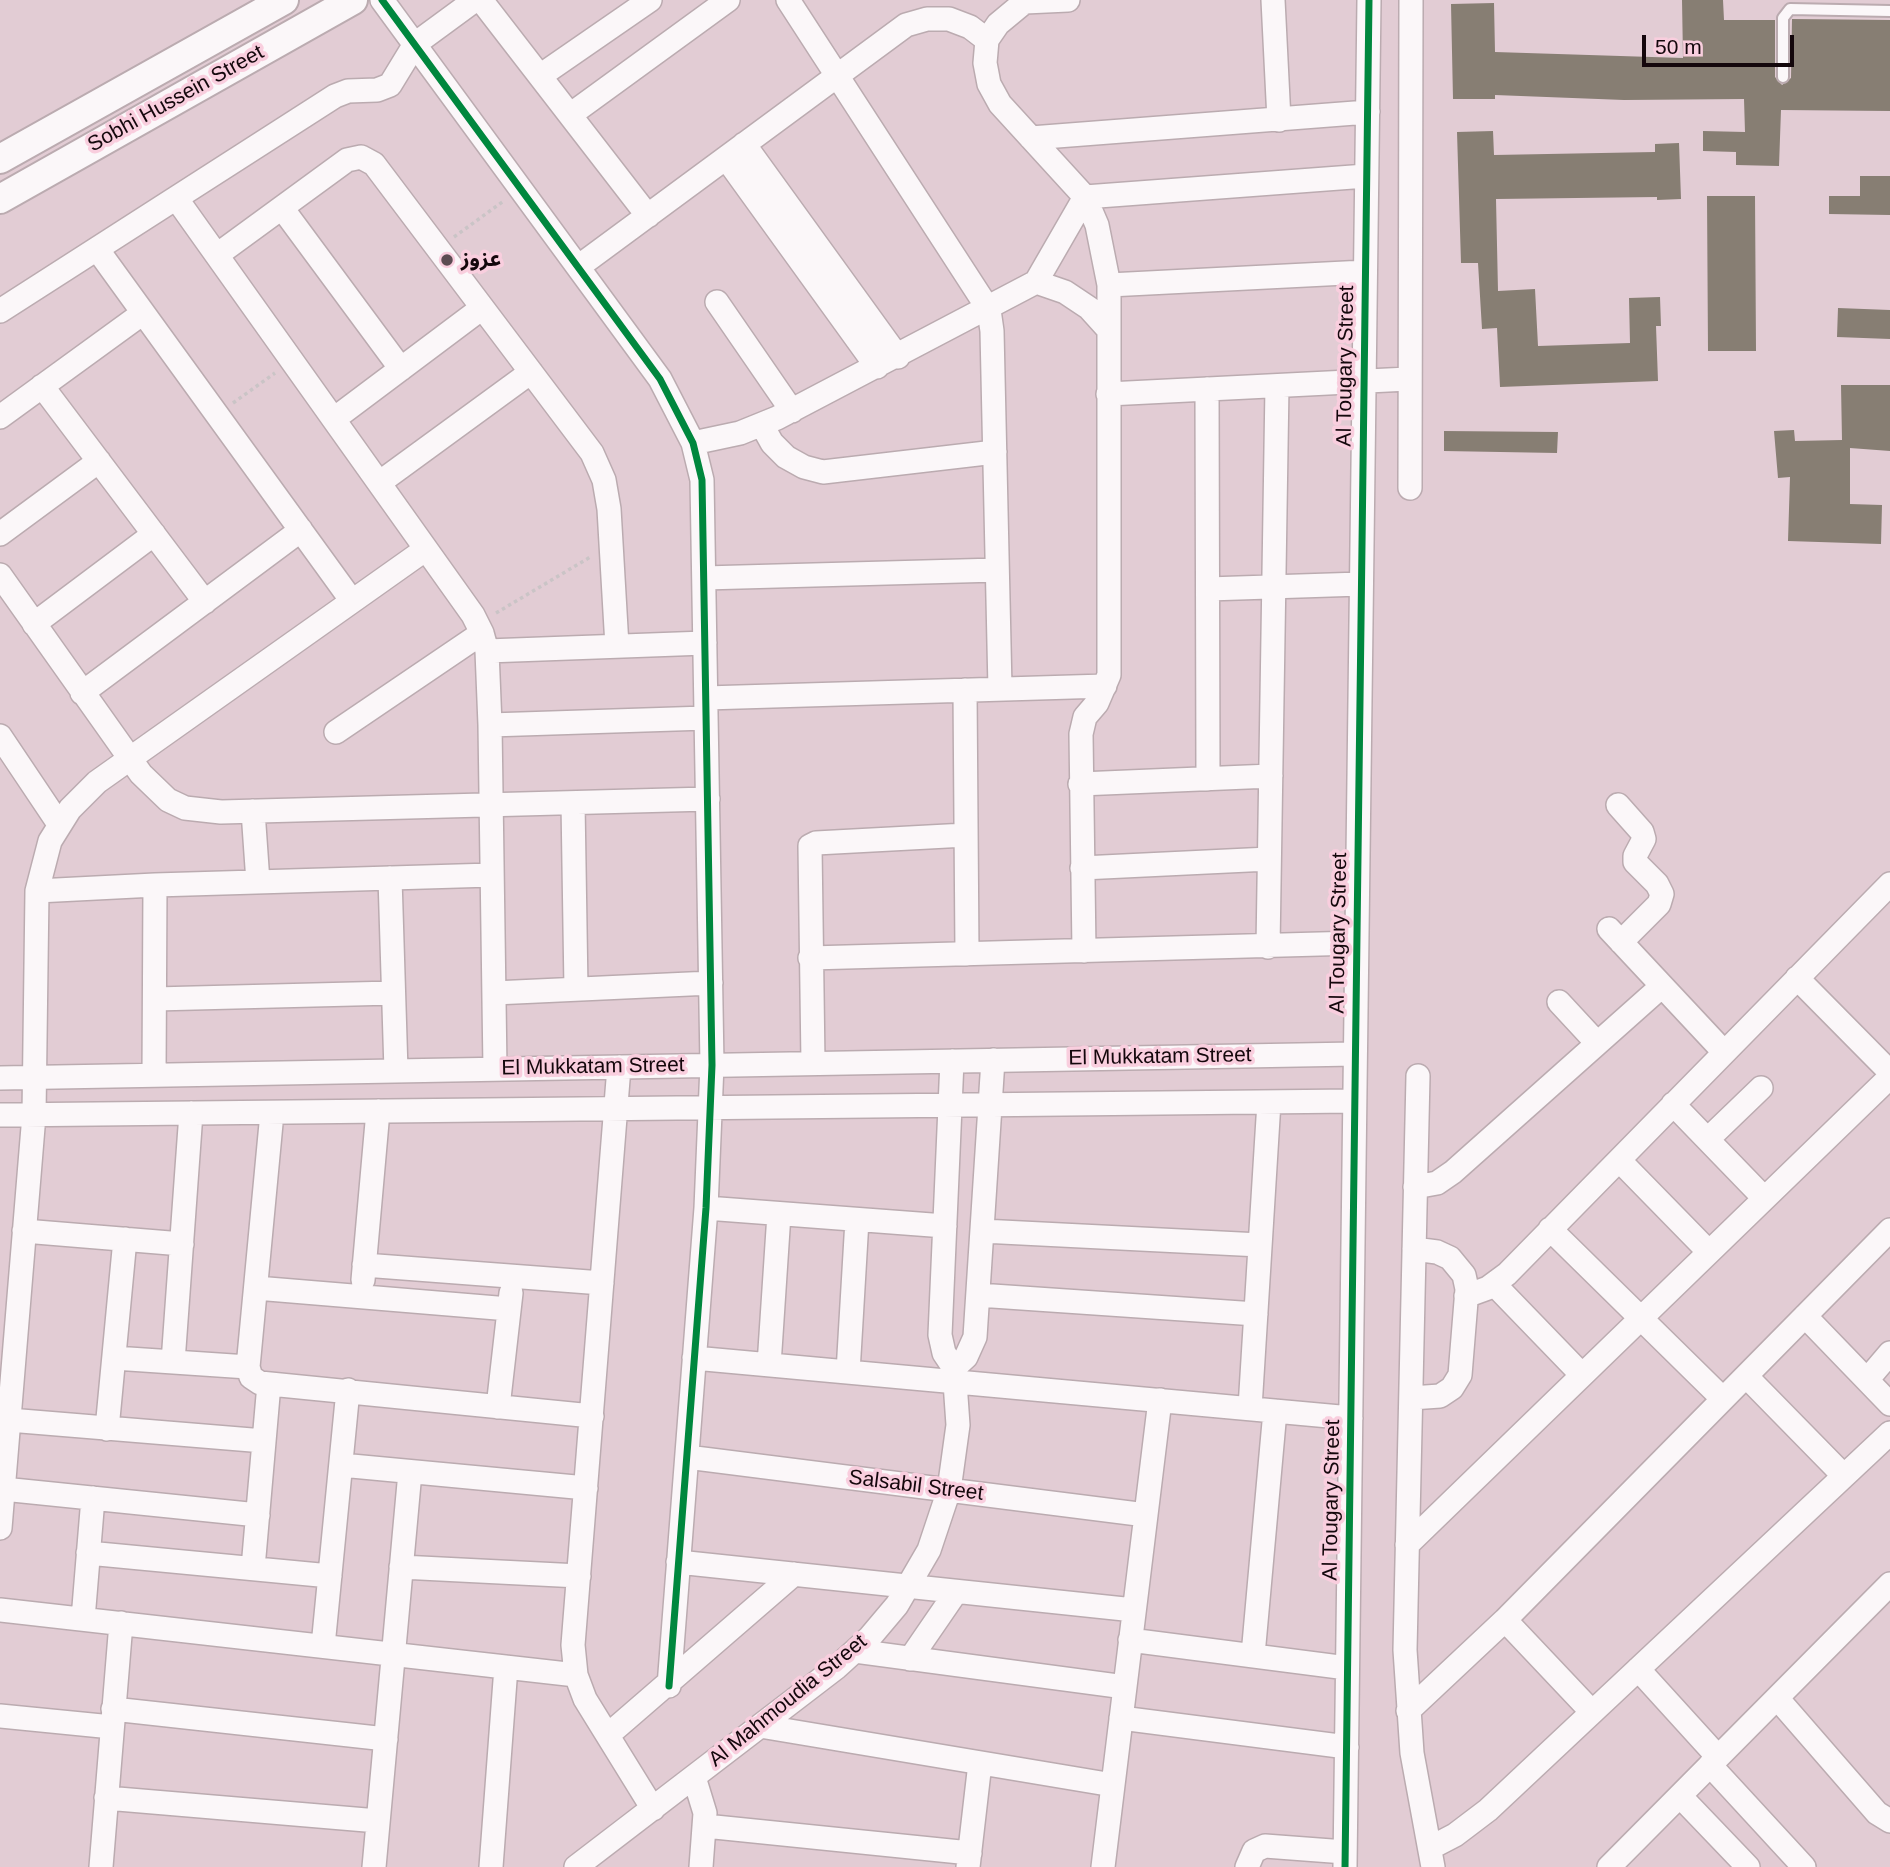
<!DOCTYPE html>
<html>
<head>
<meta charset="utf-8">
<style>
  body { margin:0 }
  #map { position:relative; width:1890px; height:1867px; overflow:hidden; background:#e2ccd4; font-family:Helvetica,sans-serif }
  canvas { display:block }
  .scale { position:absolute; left:1642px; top:35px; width:152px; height:32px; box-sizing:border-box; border:4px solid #14070c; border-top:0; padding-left:9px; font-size:21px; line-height:24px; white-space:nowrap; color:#14070c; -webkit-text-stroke:5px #f9cede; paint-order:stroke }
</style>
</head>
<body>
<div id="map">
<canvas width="1890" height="1867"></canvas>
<div class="scale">50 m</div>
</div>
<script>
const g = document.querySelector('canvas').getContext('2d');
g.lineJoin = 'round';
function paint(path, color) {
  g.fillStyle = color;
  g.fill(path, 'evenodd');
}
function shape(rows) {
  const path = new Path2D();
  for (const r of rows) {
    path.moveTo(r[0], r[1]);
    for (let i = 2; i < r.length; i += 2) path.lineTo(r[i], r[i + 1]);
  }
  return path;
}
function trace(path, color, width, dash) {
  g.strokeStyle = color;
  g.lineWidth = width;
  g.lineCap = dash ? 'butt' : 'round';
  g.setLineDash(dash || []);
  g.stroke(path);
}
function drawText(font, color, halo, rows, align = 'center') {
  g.font = font + ' Helvetica,"Noto Sans Arabic",sans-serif';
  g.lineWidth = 7;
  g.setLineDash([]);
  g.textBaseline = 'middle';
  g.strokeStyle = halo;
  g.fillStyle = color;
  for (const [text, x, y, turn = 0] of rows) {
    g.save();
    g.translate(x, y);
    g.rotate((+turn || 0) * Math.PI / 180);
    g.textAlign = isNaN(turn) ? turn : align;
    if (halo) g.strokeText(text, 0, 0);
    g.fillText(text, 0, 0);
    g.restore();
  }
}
paint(shape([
  [1682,0,1723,0,1724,20,1775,20,1775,77,1782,85,1791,78,1792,19,1890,20,1890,111,1781,110,1779,166,1736,165,1736,152,1703,151,1703,131,1745,132,1744,99,1624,100,1495,95,1495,99,1453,99,1451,4,1494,3,1495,52,1683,58],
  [1493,131,1494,155,1655,152,1655,144,1679,143,1681,199,1657,200,1657,197,1496,199,1498,291,1535,289,1538,346,1630,343,1629,298,1660,297,1661,326,1656,326,1658,381,1500,387,1497,328,1482,329,1478,263,1461,263,1457,132],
  [1860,176,1890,176,1890,215,1829,214,1829,196,1860,196],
  [1707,196,1755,196,1756,351,1708,351],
  [1838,308,1890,310,1890,339,1837,337],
  [1841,385,1890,385,1890,451,1850,448,1850,504,1882,505,1881,544,1788,541,1790,477,1778,478,1774,431,1794,430,1795,441,1842,440],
  [1444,431,1558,432,1557,453,1444,451]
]), '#877e73');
const service = shape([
  [1783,77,1783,18,1790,9,1890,11]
]);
const minor = shape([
  [382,0,660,379,693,443,702,480,712,1065,706,1208,669,1686],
  [481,0,648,216],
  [788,0,989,310,992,331,1000,689],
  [1027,0,998,24,987,40,985,63,989,84,1000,104,1085,197,1097,225,1109,285,1109,675,1097,703,1085,717,1081,734,1084,951],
  [1273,0,1279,120],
  [1025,2,1068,0],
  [540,76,650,0],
  [570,115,728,0],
  [1031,138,1368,112],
  [744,144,898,357],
  [726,158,877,367],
  [176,198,473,615,482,633,487,651,490,725,495,1069],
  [282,208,401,369],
  [97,249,352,601],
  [217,255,347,160,361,157,374,164,592,453,604,480,609,509,617,646],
  [578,267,906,25,927,19,949,19,970,27,987,40],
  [1036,282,1065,292,1089,308,1108,329],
  [1109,285,1365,272],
  [717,302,792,411],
  [0,311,335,96,348,91,377,90,390,85,415,44,475,0],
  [42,386,205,602],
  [1207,389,1208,779],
  [1108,394,1408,379],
  [0,417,143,313],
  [334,419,482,308],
  [762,425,772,443,786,457,804,467,823,472,995,452],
  [693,443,740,433,777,418,1036,282,1085,197,1366,176],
  [379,483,531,372],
  [1410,488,1411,0],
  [0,534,99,461],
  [0,575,141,774,168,800,185,808,221,812,708,799],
  [704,578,997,570],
  [1208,589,1361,584],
  [34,624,154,534],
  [487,651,705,643],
  [965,690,967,954],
  [82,693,301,530],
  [706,698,1105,686],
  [490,725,706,718],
  [336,732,482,633],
  [0,736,59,824],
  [1080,784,1271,776],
  [573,803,576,989],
  [1618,805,1642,832,1644,839,1635,856,1635,862,1657,884,1662,894,1659,904,1621,942],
  [253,811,258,882],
  [1082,868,1269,859],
  [390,878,396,1071],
  [37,891,155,885,492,875],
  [1609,929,1724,1052],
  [1268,947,1277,386],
  [810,958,1356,943],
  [1797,978,1890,1072],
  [494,993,711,983],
  [155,999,393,993],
  [1559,1002,1597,1043],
  [952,1061,940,1335,944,1353,954,1368],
  [813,1063,810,846,816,843,966,835],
  [619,1067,573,1645,576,1675,585,1699,653,1809],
  [154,1075,155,885],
  [1418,1076,1405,1650,1412,1753,1433,1867],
  [0,1078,1355,1054],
  [1673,1104,1764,1198],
  [272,1113,248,1367,251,1377,260,1383,592,1416],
  [0,1115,1354,1101],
  [1708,1139,1761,1088],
  [1619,1160,1709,1252],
  [1415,1187,1437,1183,1453,1172,1662,986],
  [706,1208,945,1226],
  [1550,1229,1723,1399],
  [24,1231,182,1244],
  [982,1231,1260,1245],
  [364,1265,602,1283],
  [363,1280,378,1111],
  [1494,1284,1582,1375],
  [256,1288,509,1309],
  [978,1295,1256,1314],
  [1466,1296,1488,1288,1507,1274,1890,884],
  [1805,1316,1890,1404],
  [114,1358,248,1367],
  [694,1358,1351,1418],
  [173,1362,191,1113],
  [769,1365,779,1214],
  [954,1368,966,1357,975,1337,993,1060],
  [848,1372,857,1220],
  [1746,1376,1844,1476],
  [1867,1380,1890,1353],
  [1411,1398,1440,1396,1452,1388,1460,1375,1467,1289,1464,1275,1450,1258,1437,1252,1414,1249],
  [498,1407,511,1293],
  [1250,1408,1269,1102],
  [9,1420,264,1441],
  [107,1429,125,1239],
  [687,1457,1146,1515],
  [341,1465,586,1488],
  [3,1489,258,1515],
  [0,1528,34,1115,37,891,50,841,70,809,97,782,426,549],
  [1407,1545,1890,1077],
  [88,1553,330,1576],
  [678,1562,1134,1610],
  [401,1567,579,1576],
  [253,1568,269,1384],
  [0,1610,576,1675],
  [83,1619,93,1498],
  [1505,1620,1592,1712],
  [1130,1640,1347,1668],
  [323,1646,348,1390],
  [855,1651,1125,1687],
  [1253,1655,1275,1411],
  [910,1659,956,1592],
  [1638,1669,1718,1757],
  [1777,1698,1877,1813,1890,1821],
  [113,1709,386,1739],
  [1408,1711,1505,1620,1890,1230],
  [0,1716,112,1727],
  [1121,1718,1347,1747],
  [760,1726,1113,1785],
  [608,1735,794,1574],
  [1710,1765,1804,1867],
  [694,1777,705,1813,701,1867],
  [1680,1796,1748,1867],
  [106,1798,378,1821],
  [705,1826,970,1853],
  [1430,1848,1455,1835,1488,1810,1890,1433],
  [101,1867,121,1623],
  [374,1867,410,1472],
  [491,1867,506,1667],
  [576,1867,837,1667,870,1637,897,1605,929,1550,949,1490,958,1425,954,1368],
  [968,1867,980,1763],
  [1103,1867,1160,1400],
  [1247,1867,1254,1851,1265,1846,1345,1852],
  [1345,1867,1369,0],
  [1609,1867,1890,1584]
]);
const tertiary = shape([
  [0,159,284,0],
  [0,199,353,0]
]);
trace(service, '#bbabb0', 14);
trace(minor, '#bbabb0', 26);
trace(tertiary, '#bbabb0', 32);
trace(shape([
  [454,237,505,200],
  [233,403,275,373],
  [496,613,592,556]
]), '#cac4c6', 3.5, [3.5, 3.5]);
trace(service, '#fbf7f9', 10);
trace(minor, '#fbf7f9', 23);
trace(tertiary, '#fbf7f9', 28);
trace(shape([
  [382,0,660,379,693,443,702,480,712,1065,706,1208,669,1686],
  [1345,1867,1369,0]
]), '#00873e', 7);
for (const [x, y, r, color] of [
  [447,260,7,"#5c4c52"]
]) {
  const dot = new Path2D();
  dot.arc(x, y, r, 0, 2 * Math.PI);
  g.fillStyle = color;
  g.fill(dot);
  trace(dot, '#f9cede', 2.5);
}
drawText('21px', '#14070c', '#f9cede', [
  ["Sobhi Hussein Street",176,99,-29],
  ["Al Tougary Street",1346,366,-89],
  ["Al Tougary Street",1339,933,-89],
  ["El Mukkatam Street",1160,1057,-1],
  ["El Mukkatam Street",593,1067,-1],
  ["Salsabil Street",916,1486,7],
  ["Al Tougary Street",1332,1500,-89],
  ["Al Mahmoudia Street",788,1701,-39]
]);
drawText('bold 21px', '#14070c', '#f9cede', [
  ["عزوز",461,260]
], 'left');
</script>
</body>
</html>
